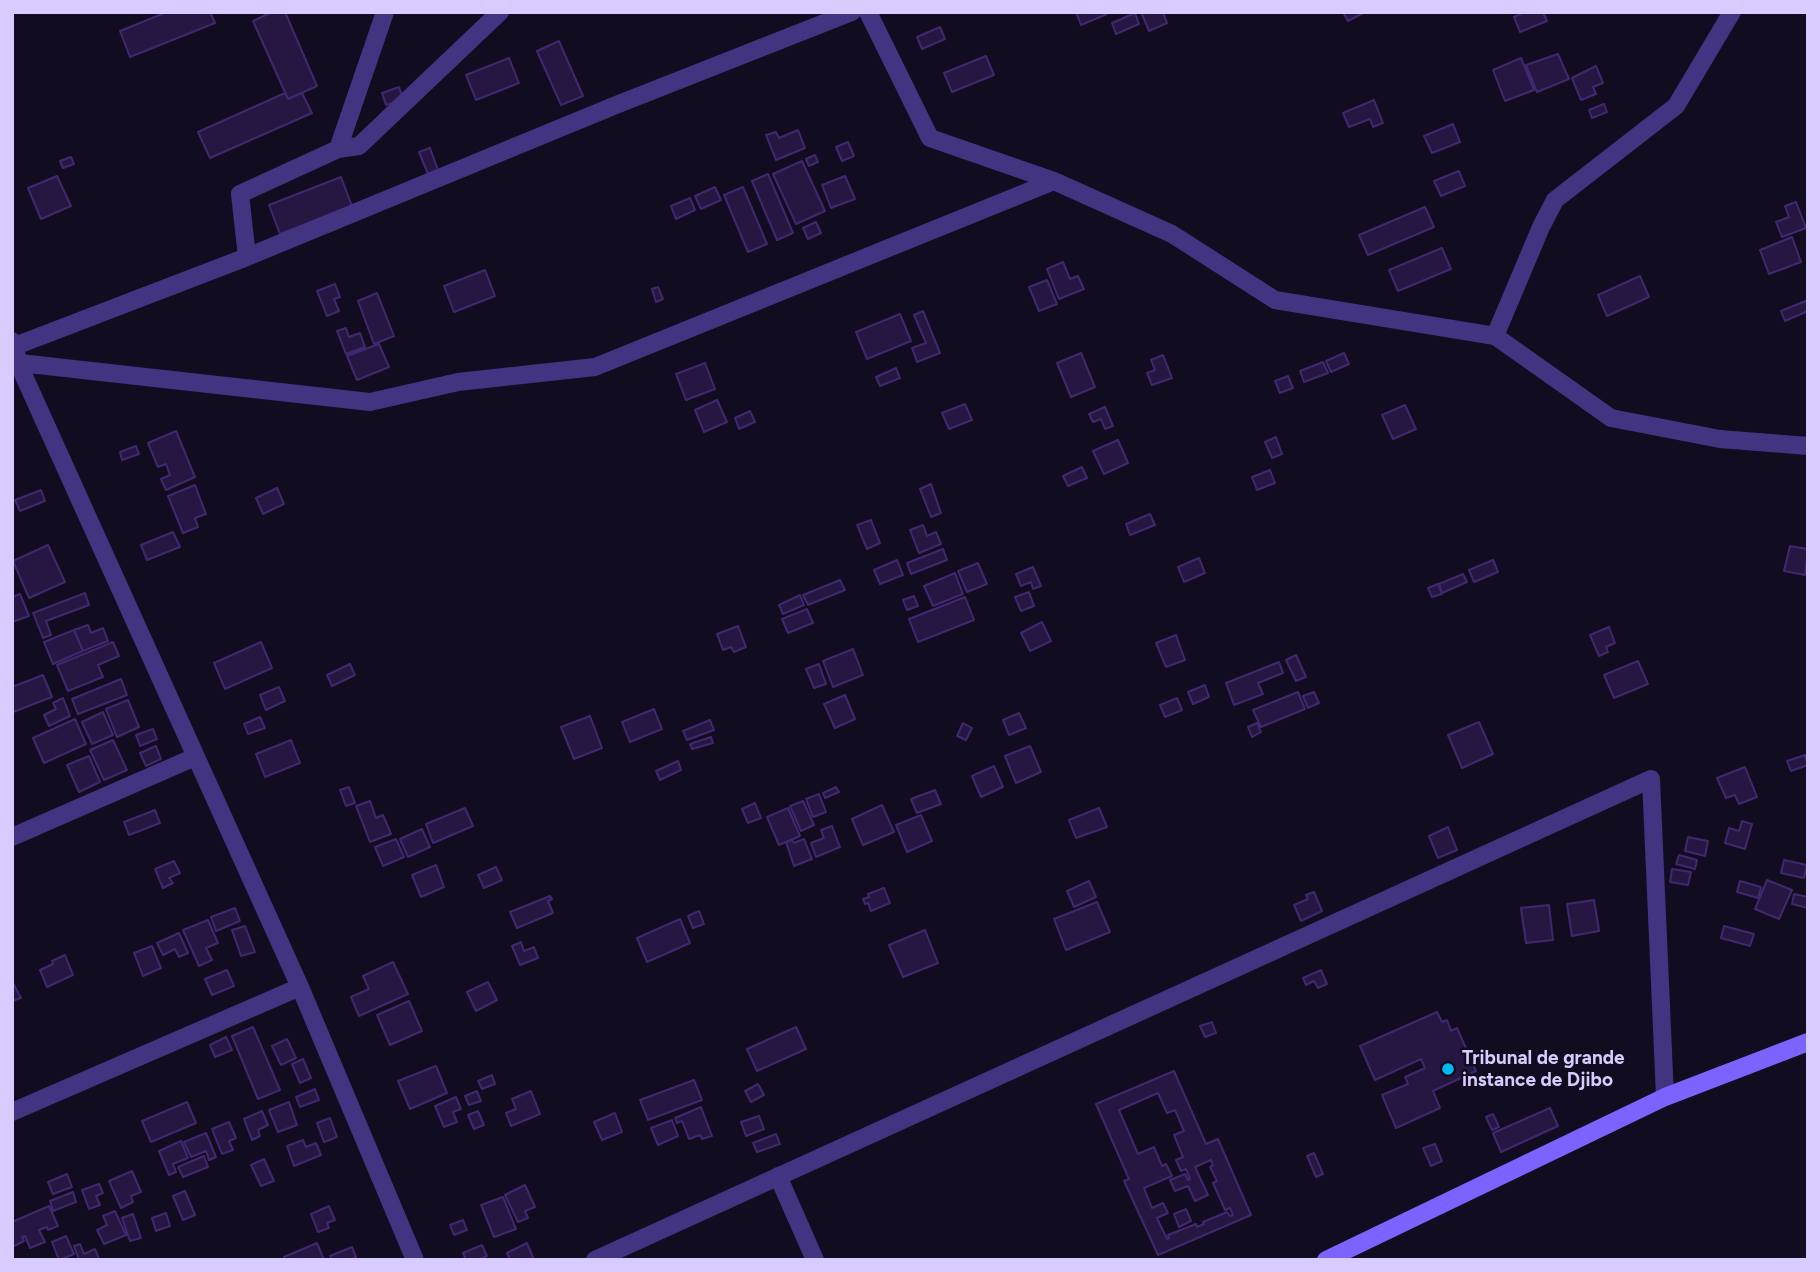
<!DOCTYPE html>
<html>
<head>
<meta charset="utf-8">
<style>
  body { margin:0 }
  #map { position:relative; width:1820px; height:1272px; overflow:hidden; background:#120c20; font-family:Figtree,sans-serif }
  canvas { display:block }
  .frame { position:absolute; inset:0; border:14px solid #d8cbff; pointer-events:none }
</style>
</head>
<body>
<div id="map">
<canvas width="1820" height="1272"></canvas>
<div class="frame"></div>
</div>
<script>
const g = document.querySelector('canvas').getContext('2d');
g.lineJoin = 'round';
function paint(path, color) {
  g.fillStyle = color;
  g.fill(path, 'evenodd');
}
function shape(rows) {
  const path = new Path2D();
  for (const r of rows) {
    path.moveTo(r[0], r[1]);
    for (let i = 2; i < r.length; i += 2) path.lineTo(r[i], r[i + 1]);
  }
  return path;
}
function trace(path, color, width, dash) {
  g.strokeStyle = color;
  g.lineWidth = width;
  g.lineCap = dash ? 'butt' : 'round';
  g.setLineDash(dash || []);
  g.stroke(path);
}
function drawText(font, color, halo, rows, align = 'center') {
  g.font = font + ' Figtree,sans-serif';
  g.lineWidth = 5;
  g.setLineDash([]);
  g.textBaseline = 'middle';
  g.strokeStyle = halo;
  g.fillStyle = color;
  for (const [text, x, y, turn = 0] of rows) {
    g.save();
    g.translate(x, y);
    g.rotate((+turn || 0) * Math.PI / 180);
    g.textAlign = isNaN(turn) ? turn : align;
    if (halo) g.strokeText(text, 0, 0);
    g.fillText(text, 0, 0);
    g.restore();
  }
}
const building = shape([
  [167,12,210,12,215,23,130,57,120,31,167,12],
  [272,12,285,12,317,86,288,99,253,21,272,12],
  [1076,12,1107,12,1107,14,1081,25,1076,12],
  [1141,12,1163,12,1167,23,1149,31,1141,12],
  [1343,12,1365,12,1348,21,1343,12],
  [1525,12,1543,12,1547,21,1520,32,1514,17,1525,12],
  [1135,13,1139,24,1116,34,1112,23,1135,13],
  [940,27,945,39,922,49,917,37,940,27],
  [559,41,583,96,561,105,537,51,559,41],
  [1558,54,1569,79,1537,92,1526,65,1558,54],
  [986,56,994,75,952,92,944,73,986,56],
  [509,58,519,83,476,100,466,75,509,58],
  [1521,58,1534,90,1505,101,1493,70,1521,58],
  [1596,66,1603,83,1593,87,1596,94,1581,100,1572,78,1596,66],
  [399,87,403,99,386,105,382,93,399,87],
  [285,93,288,99,302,93,312,113,210,158,198,132,285,93],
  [1374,100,1383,123,1373,127,1370,119,1349,127,1343,113,1374,100],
  [1604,104,1607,112,1592,118,1589,110,1604,104],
  [1453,124,1460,142,1432,153,1424,136,1453,124],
  [798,130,805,148,776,160,766,135,776,132,779,138,798,130],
  [848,142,854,156,842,161,836,147,848,142],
  [430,148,438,170,428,174,419,152,430,148],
  [815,155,818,162,809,166,806,159,815,155],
  [71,157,74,164,63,168,60,161,71,157],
  [802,161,825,211,796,224,773,174,802,161],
  [1459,171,1465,186,1441,196,1434,181,1459,171],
  [768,174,793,233,777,240,752,181,768,174],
  [57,176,71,206,41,219,28,188,57,176],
  [845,176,855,199,831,208,822,185,845,176],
  [341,177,352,206,280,234,269,205,341,177],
  [715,187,721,200,701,209,695,196,715,187],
  [743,187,767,244,748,252,724,195,743,187],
  [690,198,695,210,676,219,671,206,690,198],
  [1796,202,1806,228,1782,237,1776,222,1789,217,1785,206,1796,202],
  [1425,207,1434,227,1368,255,1359,235,1425,207],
  [816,222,821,233,808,239,803,228,816,222],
  [1792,237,1801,262,1769,274,1760,250,1792,237],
  [1442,248,1451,269,1398,291,1389,270,1442,248],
  [1063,262,1070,279,1078,276,1084,289,1059,299,1047,269,1063,262],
  [485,270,495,296,454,312,444,286,485,270],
  [1640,276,1649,297,1607,316,1598,295,1640,276],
  [1047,280,1057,304,1039,311,1029,287,1047,280],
  [335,284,340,297,334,299,339,311,327,316,317,291,335,284],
  [658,287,663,299,656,302,652,289,658,287],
  [377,293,394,336,374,344,358,301,377,293],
  [1808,300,1808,311,1785,321,1781,311,1808,300],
  [923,311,940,353,917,362,912,348,926,343,914,315,923,311],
  [900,314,911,341,867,359,856,332,900,314],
  [346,328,349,337,360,333,365,347,346,354,337,331,346,328],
  [379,344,389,367,357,380,347,356,379,344],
  [1081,353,1095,387,1071,397,1057,363,1081,353],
  [1344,353,1349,364,1331,372,1326,361,1344,353],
  [1163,355,1172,378,1152,385,1147,373,1155,370,1151,360,1163,355],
  [1323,362,1328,373,1304,382,1300,371,1323,362],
  [705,363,715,389,686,400,676,374,705,363],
  [896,368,900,378,880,386,876,377,896,368],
  [1288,376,1293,388,1280,393,1275,381,1288,376],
  [717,400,727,422,704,432,695,410,717,400],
  [965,404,972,420,949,429,942,413,965,404],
  [1405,405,1416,429,1393,439,1382,415,1405,405],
  [1105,407,1113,426,1105,429,1101,419,1093,422,1089,414,1105,407],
  [750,411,755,422,739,429,735,418,750,411],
  [176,431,195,477,166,490,161,479,170,475,166,464,158,467,148,443,176,431],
  [1276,437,1282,454,1272,458,1265,442,1276,437],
  [1118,440,1128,463,1104,474,1093,451,1118,440],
  [136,446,139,454,122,460,120,452,136,446],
  [1082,467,1087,478,1068,486,1063,476,1082,467],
  [1270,470,1275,483,1257,490,1252,477,1270,470],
  [931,484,941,513,931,517,920,489,931,484],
  [195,485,206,514,195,518,198,527,183,533,168,496,195,485],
  [277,488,284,504,263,514,256,498,277,488],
  [41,490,45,501,20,511,15,500,41,490],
  [1150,514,1155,525,1130,535,1126,524,1150,514],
  [871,520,880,543,867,549,857,525,871,520],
  [923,525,927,536,936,532,941,544,919,553,910,530,923,525],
  [173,532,180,547,147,560,141,545,173,532],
  [48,545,65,582,29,598,13,561,48,545],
  [1790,546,1808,549,1805,575,1784,571,1790,546],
  [943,549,947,560,911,574,907,563,943,549],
  [1199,558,1205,573,1184,582,1178,567,1199,558],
  [897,560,903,575,880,584,874,570,897,560],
  [1493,560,1498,572,1474,582,1469,570,1493,560],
  [978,563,987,584,967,592,958,571,978,563],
  [1033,567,1041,586,1033,589,1031,582,1021,586,1016,574,1033,567],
  [955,573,963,594,933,606,924,586,955,573],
  [1463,574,1467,582,1442,593,1439,584,1463,574],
  [840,580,845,590,808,605,803,595,840,580],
  [1438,584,1442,594,1432,597,1428,588,1438,584],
  [1029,592,1034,606,1021,611,1015,597,1029,592],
  [85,593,89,605,46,621,51,635,43,638,33,613,85,593],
  [20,594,29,616,12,622,12,597,20,594],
  [800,595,804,605,783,614,779,605,800,595],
  [914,596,918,606,907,610,903,600,914,596],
  [965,597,974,620,918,642,909,619,965,597],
  [807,609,813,623,788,633,782,619,807,609],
  [1042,622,1051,641,1030,651,1021,633,1042,622],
  [88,625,91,633,103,628,108,641,83,651,74,630,88,625],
  [738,626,746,647,734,652,731,647,723,650,717,634,738,626],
  [1609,627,1615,643,1606,647,1608,652,1599,656,1590,635,1609,627],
  [74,630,83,651,53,664,44,642,74,630],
  [1176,635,1185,660,1166,667,1156,643,1176,635],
  [113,642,119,656,98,665,103,677,68,691,57,665,113,642],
  [261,642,272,668,225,689,214,663,261,642],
  [853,649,863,675,833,687,823,661,853,649],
  [1296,655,1306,677,1296,681,1286,660,1296,655],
  [1638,661,1648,684,1614,698,1604,675,1638,661],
  [1279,662,1283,673,1258,683,1263,694,1234,705,1226,683,1279,662],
  [350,664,355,675,332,686,327,675,350,664],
  [819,664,826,684,814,688,806,669,819,664],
  [43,675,52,697,13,712,12,687,43,675],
  [121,679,127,695,78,714,72,699,121,679],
  [1205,685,1209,697,1193,704,1188,692,1205,685],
  [279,687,285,701,266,710,260,695,279,687],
  [1298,692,1305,709,1261,727,1253,710,1298,692],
  [1314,692,1319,703,1308,708,1303,696,1314,692],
  [845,695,855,719,835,728,824,704,845,695],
  [63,698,70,716,49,726,44,715,56,709,53,703,63,698],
  [1177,698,1182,710,1165,717,1160,705,1177,698],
  [128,700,139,727,117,737,106,709,128,700],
  [654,709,662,729,630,742,622,722,654,709],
  [103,712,113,735,92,744,82,722,103,712],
  [1019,713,1026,728,1009,735,1003,720,1019,713],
  [590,716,602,748,574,759,561,727,590,716],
  [260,717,265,728,248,734,244,724,260,717],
  [75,719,86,744,44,763,33,738,75,719],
  [710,720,714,730,687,740,683,731,710,720],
  [1479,722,1493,754,1462,768,1448,735,1479,722],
  [963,723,972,728,966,740,957,736,963,723],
  [1257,723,1261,732,1252,737,1248,727,1257,723],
  [153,729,157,739,140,746,136,735,153,729],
  [711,737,713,743,692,749,690,744,711,737],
  [113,740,127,770,104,780,90,750,113,740],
  [291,740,300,763,265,777,256,754,291,740],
  [156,746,161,759,146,766,140,753,156,746],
  [1030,746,1041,772,1016,783,1005,756,1030,746],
  [1805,755,1808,765,1791,771,1787,761,1805,755],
  [89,756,100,782,79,792,67,765,89,756],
  [678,761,681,770,660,780,656,771,678,761],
  [994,766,1003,787,981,797,972,776,994,766],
  [1745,767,1757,797,1739,804,1735,795,1726,798,1717,778,1745,767],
  [349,787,355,803,346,806,340,790,349,787],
  [836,787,839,792,825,798,823,793,836,787],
  [935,790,941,804,917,813,911,799,935,790],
  [819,794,826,812,813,817,806,799,819,794],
  [370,801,376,818,383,815,391,834,370,842,356,806,370,801],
  [803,801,814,825,801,831,790,806,803,801],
  [755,803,761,818,748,823,742,809,755,803],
  [882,805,894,832,863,845,852,819,882,805],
  [465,808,473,826,433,843,426,824,465,808],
  [788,808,800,836,779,845,767,817,788,808],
  [1099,808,1107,827,1076,838,1069,820,1099,808],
  [155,810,160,823,129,835,124,822,155,810],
  [921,815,932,841,907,852,896,825,921,815],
  [1742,821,1752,824,1745,849,1725,843,1729,828,1739,831,1742,821],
  [832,826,840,847,816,857,811,843,824,838,821,830,832,826],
  [1448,827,1457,850,1438,858,1429,836,1448,827],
  [422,829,430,847,408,857,400,839,422,829],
  [1688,837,1708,841,1705,856,1685,851,1688,837],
  [396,839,404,857,383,866,375,847,396,839],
  [804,839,812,859,794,866,786,842,792,840,794,843,804,839],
  [1679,855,1697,860,1695,869,1676,864,1679,855],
  [1784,860,1807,865,1804,878,1781,873,1784,860],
  [174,861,180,873,169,878,173,883,163,888,155,869,174,861],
  [436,865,444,887,421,897,412,875,436,865],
  [496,867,502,880,484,888,478,875,496,867],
  [1672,869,1691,872,1688,885,1670,882,1672,869],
  [1767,880,1792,890,1779,919,1755,909,1767,880],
  [1089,881,1096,897,1074,907,1067,891,1089,881],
  [1740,881,1761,887,1758,898,1737,892,1740,881],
  [884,888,890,903,871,911,868,903,865,904,863,899,869,897,868,894,884,888],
  [1314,892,1322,911,1301,921,1294,905,1308,899,1306,895,1314,892],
  [1794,894,1808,897,1808,908,1792,904,1794,894],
  [550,896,552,899,548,901,553,913,517,928,510,912,550,896],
  [1594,900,1599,931,1572,936,1567,904,1594,900],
  [1097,902,1110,932,1066,950,1054,919,1097,902],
  [1549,905,1553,940,1526,943,1521,908,1549,905],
  [235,908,240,921,216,931,211,917,235,908],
  [699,911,704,924,693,928,688,916,699,911],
  [680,919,690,943,647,962,637,938,680,919],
  [208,920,218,943,206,948,212,960,199,966,183,930,208,920],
  [245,926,255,952,241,956,232,930,245,926],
  [1724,926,1754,934,1750,946,1721,938,1724,926],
  [925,930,938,963,903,977,889,945,925,930],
  [179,933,188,953,179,957,175,949,163,955,157,943,179,933],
  [521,942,524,951,534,947,538,958,520,965,512,946,521,942],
  [152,946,161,968,143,976,134,953,152,946],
  [65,955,73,975,47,987,40,970,53,964,52,961,65,955],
  [393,962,408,994,359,1016,351,997,369,989,363,976,393,962],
  [227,970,234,986,212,995,205,979,227,970],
  [1321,970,1327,984,1318,988,1314,981,1306,985,1303,978,1321,970],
  [12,981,21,998,12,1001,12,981],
  [488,982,497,1000,476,1011,467,992,488,982],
  [409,1001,422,1031,390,1045,377,1015,409,1001],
  [1437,1012,1442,1022,1447,1020,1451,1031,1457,1028,1476,1071,1433,1091,1440,1108,1396,1128,1382,1095,1408,1084,1405,1077,1425,1068,1421,1059,1375,1080,1360,1046,1437,1012],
  [1212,1022,1216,1033,1205,1037,1200,1026,1212,1022],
  [253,1027,280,1090,258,1099,232,1036,253,1027],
  [796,1027,806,1049,757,1071,747,1049,796,1027],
  [226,1037,232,1050,215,1057,210,1045,226,1037],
  [287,1039,296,1058,281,1065,272,1046,287,1039],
  [303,1059,311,1078,300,1083,292,1064,303,1059],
  [436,1066,447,1093,410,1109,398,1081,436,1066],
  [1174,1071,1206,1144,1218,1139,1251,1215,1158,1255,1124,1181,1129,1179,1096,1104,1174,1071],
  [1158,1093,1167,1113,1175,1110,1184,1131,1174,1135,1183,1157,1176,1160,1181,1171,1186,1169,1190,1179,1188,1180,1185,1174,1170,1180,1175,1191,1188,1186,1195,1201,1208,1195,1195,1167,1211,1160,1213,1165,1210,1167,1217,1181,1213,1183,1225,1210,1230,1208,1233,1215,1230,1216,1227,1212,1203,1222,1204,1224,1197,1227,1196,1224,1168,1235,1169,1238,1167,1239,1157,1218,1168,1213,1163,1203,1152,1208,1144,1188,1172,1176,1166,1164,1162,1166,1154,1147,1138,1154,1119,1110,1158,1093],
  [492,1075,495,1084,482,1089,478,1081,492,1075],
  [694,1080,702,1100,648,1120,640,1100,694,1080],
  [758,1084,764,1095,751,1102,745,1091,758,1084],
  [315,1089,319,1100,300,1107,296,1097,315,1089],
  [477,1091,481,1101,469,1105,465,1096,477,1091],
  [531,1091,540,1114,511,1126,506,1113,516,1109,512,1099,531,1091],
  [456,1097,461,1109,453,1112,457,1122,444,1127,435,1106,456,1097],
  [187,1102,196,1123,151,1142,142,1121,187,1102],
  [289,1102,297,1125,278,1132,269,1110,289,1102],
  [701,1107,712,1136,702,1139,700,1135,689,1139,682,1121,677,1123,675,1118,701,1107],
  [1550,1108,1558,1126,1501,1152,1493,1133,1550,1108],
  [262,1111,268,1125,258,1130,260,1136,252,1140,244,1119,262,1111],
  [478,1111,484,1125,474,1129,468,1115,478,1111],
  [615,1113,622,1132,602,1140,594,1122,615,1113],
  [1493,1114,1499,1127,1492,1130,1486,1117,1493,1114],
  [759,1116,764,1129,746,1136,741,1122,759,1116],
  [330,1118,337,1137,324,1142,317,1123,330,1118],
  [672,1120,678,1136,658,1145,651,1128,672,1120],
  [229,1122,236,1138,229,1141,233,1150,222,1154,212,1129,229,1122],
  [206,1133,216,1157,209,1160,206,1151,191,1157,184,1142,206,1133],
  [776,1134,780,1144,757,1152,753,1143,776,1134],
  [303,1140,306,1147,316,1143,321,1155,294,1166,287,1146,303,1140],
  [181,1141,188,1158,173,1164,176,1172,169,1175,159,1151,181,1141],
  [1435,1144,1442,1161,1431,1166,1423,1148,1435,1144],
  [1314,1153,1323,1174,1316,1177,1307,1156,1314,1153],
  [204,1156,208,1167,183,1177,178,1167,204,1156],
  [264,1159,274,1181,261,1186,251,1165,264,1159],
  [132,1171,141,1192,131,1196,133,1202,121,1208,109,1181,132,1171],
  [67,1174,72,1187,53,1194,48,1182,67,1174],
  [99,1184,103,1193,96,1196,100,1205,89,1209,82,1190,99,1184],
  [525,1185,535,1207,525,1211,528,1218,518,1222,505,1195,525,1185],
  [185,1191,195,1215,183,1220,173,1196,185,1191],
  [73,1192,76,1202,53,1211,50,1201,73,1192],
  [503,1197,516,1229,494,1237,481,1205,503,1197],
  [49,1206,58,1226,48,1230,47,1227,39,1230,45,1242,30,1248,25,1236,22,1237,24,1241,12,1247,12,1222,49,1206],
  [329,1206,335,1220,327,1223,329,1228,318,1232,311,1214,329,1206],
  [1186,1209,1191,1221,1179,1227,1174,1214,1186,1209],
  [115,1211,126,1235,104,1244,97,1230,107,1225,103,1216,115,1211],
  [166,1213,170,1226,156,1231,152,1218,166,1213],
  [133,1214,141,1238,130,1241,122,1218,133,1214],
  [463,1220,467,1230,454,1235,450,1225,463,1220],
  [66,1236,74,1254,59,1260,52,1242,66,1236],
  [317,1243,324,1260,285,1260,284,1257,317,1243],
  [527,1243,534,1260,510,1260,507,1253,527,1243],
  [80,1244,84,1254,95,1249,99,1259,79,1260,74,1246,80,1244],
  [482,1245,487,1256,478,1260,466,1260,463,1253,482,1245],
  [352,1247,356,1257,350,1260,332,1260,330,1256,352,1247]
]);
paint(building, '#261742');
trace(building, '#40286f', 2);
trace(shape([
  [868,12,930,138,1054,181],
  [338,149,385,12],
  [247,257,240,194,338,149,359,146,500,12],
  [1495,336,1541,227,1555,200,1676,106,1732,12],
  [12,341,23,374,300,987,415,1260],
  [15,346,247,257,616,105,852,12],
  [20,363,370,402,458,382,595,367,1054,181,1172,234,1275,300,1495,336,1611,418,1720,439,1808,446],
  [12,837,195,757],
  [12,1112,300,987],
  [778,1176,815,1260],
  [595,1260,1651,779,1665,1097]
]), '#423481', 18);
trace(shape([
  [1326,1260,1665,1097,1808,1042]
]), '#7c62ff', 18);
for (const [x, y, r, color] of [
  [1448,1069,7,"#00baf6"]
]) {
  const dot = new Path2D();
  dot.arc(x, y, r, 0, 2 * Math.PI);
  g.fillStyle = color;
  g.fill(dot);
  trace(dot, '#120c20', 2.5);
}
drawText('bold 19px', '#d8cbff', '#120c20', [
  ["Tribunal de grande",1462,1058],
  ["instance de Djibo",1462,1080]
], 'left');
</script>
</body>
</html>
